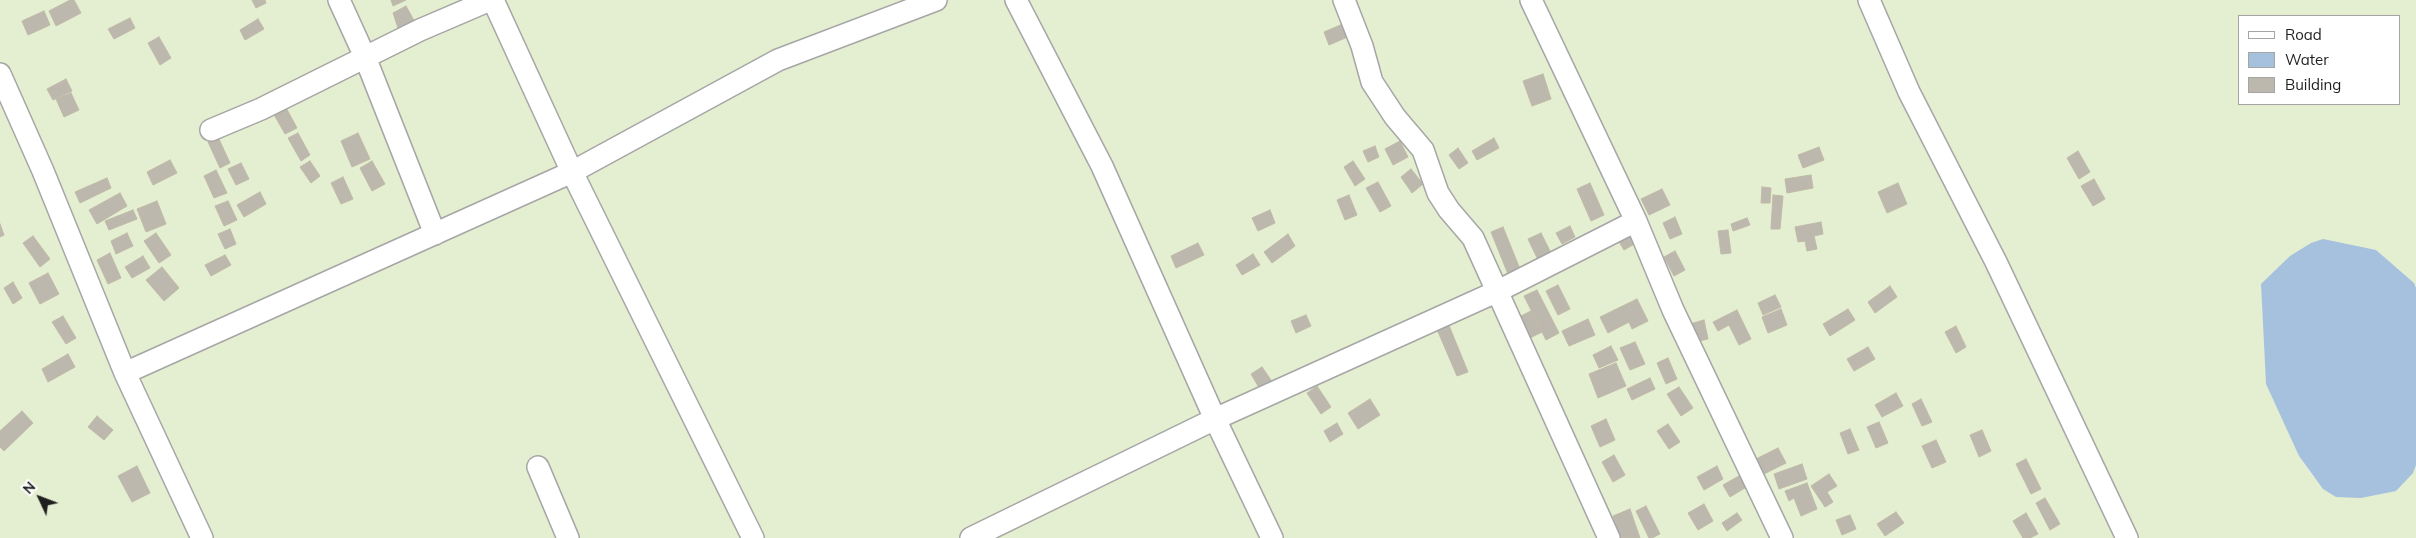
<!DOCTYPE html>
<html>
<head>
<meta charset="utf-8">
<style>
  body { margin:0 }
  #map { position:relative; width:2416px; height:538px; overflow:hidden; background:#efefe5; font-family:Mulish,sans-serif }
  canvas { display:block }
  .legend { position:absolute; left:2238px; top:15px; width:162px; height:90px; box-sizing:border-box; background:#fff; border:1px solid #a5a5a5; margin:0; padding:6px 9px; list-style:none; font-size:15px; color:#1f1f1f }
  .legend li { display:flex; align-items:center; gap:10px; height:25px }
  .legend b { width:25px; border:1px solid #a5a5a5 }
  .north { position:absolute; left:15px; top:473px; width:50px; height:50px; -webkit-text-stroke:4px #fff; paint-order:stroke; rotate:313deg; font-size:14px; font-weight:700; line-height:20px; text-align:center; color:#1f1f1f }
  .north::after { content:''; display:block; margin:auto; width:18px; height:22px; background:#1f1f1f; clip-path:polygon(50% 0,100% 100%,50% 72%,0 100%) }
</style>
</head>
<body>
<div id="map">
<canvas width="2416" height="538"></canvas>
<ul class="legend">
<li><b style="height:6px;background:#fff"></b>Road</li>
<li><b style="height:14px;background:#a5c1dd"></b>Water</li>
<li><b style="height:14px;background:#bcb8ae"></b>Building</li>
</ul>
<div class="north">N</div>
</div>
<script>
const g = document.querySelector('canvas').getContext('2d');
g.lineJoin = 'round';
function paint(path, color) {
  g.fillStyle = color;
  g.fill(path, 'evenodd');
}
function shape(rows) {
  const path = new Path2D();
  for (const r of rows) {
    path.moveTo(r[0], r[1]);
    for (let i = 2; i < r.length; i += 2) path.lineTo(r[i], r[i + 1]);
  }
  return path;
}
function trace(path, color, width, dash) {
  g.strokeStyle = color;
  g.lineWidth = width;
  g.lineCap = dash ? 'butt' : 'round';
  g.setLineDash(dash || []);
  g.stroke(path);
}
paint(shape([
  [0,0,2416,0,2416,288,2414,283,2376,250,2261,284,2266,384,2299,456,2313,477,2413,473,2416,465,2416,538,0,538],
  [2240,16,2400,16,2400,104,2240,104]
]), '#e4eed0');
paint(shape([
  [2323,239,2376,250,2414,283,2416,288,2416,465,2413,473,2396,491,2361,498,2336,497,2323,489,2299,456,2266,384,2261,284,2290,256,2311,243]
]), '#a5c1dd');
const building = shape([
  [70,0,74,0,81,13,56,26,49,11,70,0],
  [252,0,265,0,266,3,256,8,252,0],
  [391,0,406,0,393,6,391,0],
  [406,6,417,26,404,33,400,27,398,28,393,13,406,6],
  [44,11,50,25,28,35,22,21,44,11],
  [130,18,135,28,114,39,108,29,130,18],
  [258,19,264,29,245,40,240,30,258,19],
  [1352,20,1357,33,1329,45,1324,32,1352,20],
  [159,37,171,58,160,65,148,43,159,37],
  [1543,74,1551,99,1532,106,1523,81,1543,74],
  [66,79,72,91,53,100,47,89,66,79],
  [71,93,79,110,64,117,56,99,71,93],
  [284,104,297,128,285,134,272,111,284,104],
  [298,133,310,155,301,161,288,138,298,133],
  [358,133,370,159,352,167,341,141,358,133],
  [218,137,230,163,220,168,208,142,218,137],
  [1494,138,1499,148,1477,160,1472,151,1494,138],
  [1400,141,1408,157,1393,165,1385,149,1400,141],
  [1375,146,1379,157,1368,162,1363,151,1375,146],
  [1819,147,1824,160,1803,168,1798,155,1819,147],
  [1458,148,1468,163,1459,169,1449,155,1458,148],
  [2078,151,2090,172,2079,179,2067,158,2078,151],
  [170,160,177,173,153,185,147,172,170,160],
  [310,161,320,176,311,183,300,167,310,161],
  [372,161,385,184,372,191,360,168,372,161],
  [1353,161,1365,179,1355,186,1344,167,1353,161],
  [241,163,249,179,236,185,228,169,241,163],
  [1411,169,1423,184,1412,193,1401,177,1411,169],
  [216,170,227,193,214,198,204,176,216,170],
  [1811,175,1813,188,1787,193,1785,179,1811,175],
  [343,177,353,199,341,204,331,183,343,177],
  [107,178,111,188,80,203,75,192,107,178],
  [2094,179,2105,199,2093,206,2081,186,2094,179],
  [1378,182,1391,206,1380,212,1366,188,1378,182],
  [1590,183,1604,215,1591,221,1577,189,1590,183],
  [1898,183,1907,204,1887,213,1878,192,1898,183],
  [1762,187,1771,188,1770,203,1761,203,1762,187],
  [1662,189,1670,205,1649,215,1641,199,1662,189],
  [260,192,266,204,244,217,237,205,260,192],
  [120,193,127,206,97,224,89,210,120,193],
  [1349,195,1357,215,1345,220,1337,200,1349,195],
  [1773,195,1783,196,1780,229,1771,229,1773,195],
  [157,201,166,224,146,232,137,209,157,201],
  [228,201,237,220,224,226,215,206,228,201],
  [133,210,137,219,109,230,105,221,133,210],
  [1270,210,1275,223,1258,231,1252,218,1270,210],
  [1675,217,1682,234,1670,239,1663,223,1675,217],
  [1747,218,1750,225,1733,231,1731,224,1747,218],
  [1821,222,1823,234,1814,236,1817,249,1807,251,1805,241,1798,242,1795,227,1821,222],
  [0,224,4,235,0,237,0,224],
  [1570,226,1575,237,1562,244,1556,233,1570,226],
  [1503,227,1522,274,1510,279,1491,232,1503,227],
  [230,229,236,244,225,249,218,234,230,229],
  [1636,229,1643,239,1624,250,1618,240,1636,229],
  [1728,230,1731,253,1721,254,1718,231,1728,230],
  [127,233,133,246,116,254,111,241,127,233],
  [156,233,171,255,159,263,144,241,156,233],
  [1541,233,1554,259,1541,266,1528,239,1541,233],
  [1288,234,1295,246,1272,263,1264,252,1288,234],
  [33,236,50,259,40,267,23,243,33,236],
  [1198,243,1204,255,1176,268,1171,256,1198,243],
  [1675,251,1685,270,1674,276,1664,257,1675,251],
  [110,253,121,278,108,284,97,260,110,253],
  [1253,254,1260,265,1242,275,1236,265,1253,254],
  [225,255,231,265,211,276,205,265,225,255],
  [143,256,150,268,132,278,125,267,143,256],
  [162,267,179,288,164,301,146,280,162,267],
  [48,273,59,294,40,304,29,283,48,273],
  [13,282,22,298,13,304,4,288,13,282],
  [1558,285,1570,309,1558,315,1546,291,1558,285],
  [1890,286,1897,297,1875,313,1868,302,1890,286],
  [1537,290,1559,333,1546,340,1524,296,1537,290],
  [1775,295,1781,307,1763,315,1758,303,1775,295],
  [1637,299,1648,321,1632,329,1629,322,1608,333,1600,317,1637,299],
  [1781,309,1787,325,1768,333,1762,317,1781,309],
  [1848,309,1855,320,1830,336,1823,324,1848,309],
  [1737,310,1751,339,1739,345,1729,325,1718,331,1713,322,1737,310],
  [1531,311,1542,332,1528,339,1517,318,1531,311],
  [1306,315,1311,326,1296,333,1291,321,1306,315],
  [63,316,76,338,66,344,52,322,63,316],
  [1588,319,1595,335,1569,346,1562,331,1588,319],
  [1704,320,1708,339,1694,342,1690,324,1704,320],
  [1448,323,1468,372,1457,376,1436,327,1448,323],
  [1956,326,1966,347,1956,353,1945,332,1956,326],
  [1635,342,1645,364,1630,370,1620,348,1635,342],
  [1611,346,1618,360,1599,368,1593,355,1611,346],
  [1868,347,1875,359,1854,371,1847,359,1868,347],
  [68,354,75,367,48,382,42,369,68,354],
  [1668,358,1677,379,1666,384,1657,363,1668,358],
  [1616,363,1626,386,1598,398,1589,374,1616,363],
  [1262,367,1273,383,1261,391,1251,374,1262,367],
  [1650,378,1655,389,1632,400,1627,389,1650,378],
  [1317,386,1331,407,1321,414,1307,393,1317,386],
  [1679,387,1693,408,1681,416,1667,394,1679,387],
  [1896,393,1903,406,1882,417,1875,405,1896,393],
  [1370,399,1380,415,1358,429,1348,413,1370,399],
  [1921,399,1932,422,1922,426,1912,404,1921,399],
  [22,411,33,423,4,451,0,447,0,431,22,411],
  [97,416,113,430,104,440,88,427,97,416],
  [1606,419,1615,440,1600,447,1591,426,1606,419],
  [1879,422,1888,443,1876,448,1867,427,1879,422],
  [1337,423,1343,434,1330,442,1324,431,1337,423],
  [1668,424,1680,442,1669,449,1657,431,1668,424],
  [1850,429,1859,450,1848,454,1840,433,1850,429],
  [1982,430,1991,451,1979,457,1970,435,1982,430],
  [1936,440,1946,462,1932,468,1922,446,1936,440],
  [1778,448,1786,463,1764,474,1756,459,1778,448],
  [1614,455,1625,475,1613,482,1602,462,1614,455],
  [2026,459,2041,489,2031,494,2016,464,2026,459],
  [1802,464,1807,479,1779,489,1774,474,1802,464],
  [137,466,150,493,132,502,118,476,137,466],
  [1717,466,1723,479,1704,490,1697,477,1717,466],
  [1746,472,1753,483,1730,497,1723,485,1746,472],
  [1829,474,1837,486,1827,492,1833,502,1825,507,1811,486,1829,474],
  [1807,483,1817,509,1801,516,1794,498,1789,501,1785,491,1807,483],
  [2045,498,2060,524,2050,530,2036,503,2045,498],
  [1704,504,1713,521,1698,530,1688,513,1704,504],
  [1646,506,1660,534,1652,538,1649,538,1636,511,1646,506],
  [1630,509,1640,538,1621,538,1613,516,1630,509],
  [1896,512,1904,523,1885,536,1877,524,1896,512],
  [1737,513,1742,520,1727,531,1722,523,1737,513],
  [2026,513,2038,534,2030,538,2023,538,2013,521,2026,513],
  [1850,515,1856,529,1842,535,1836,520,1850,515]
]);
paint(building, '#bcb8ae');
trace(building, '#c1baa7', 1);
const minor = shape([
  [339,0,365,57,435,234],
  [493,0,572,172,753,538],
  [1016,0,1102,166,1215,419,1272,538],
  [1344,0,1362,46,1372,82,1395,117,1423,150,1438,193,1449,210,1473,238,1609,538],
  [1531,0,1636,221,1673,310,1782,538],
  [1869,0,1909,92,1996,262,2127,538],
  [0,74,43,171,125,373,202,538],
  [211,130,261,109,420,30,490,0],
  [125,373,572,172,778,60,936,0],
  [538,467,568,538],
  [971,538,1215,419,1498,291,1636,221]
]);
trace(minor, '#a6a6a6', 24);
trace(minor, '#fff', 21);
</script>
</body>
</html>
